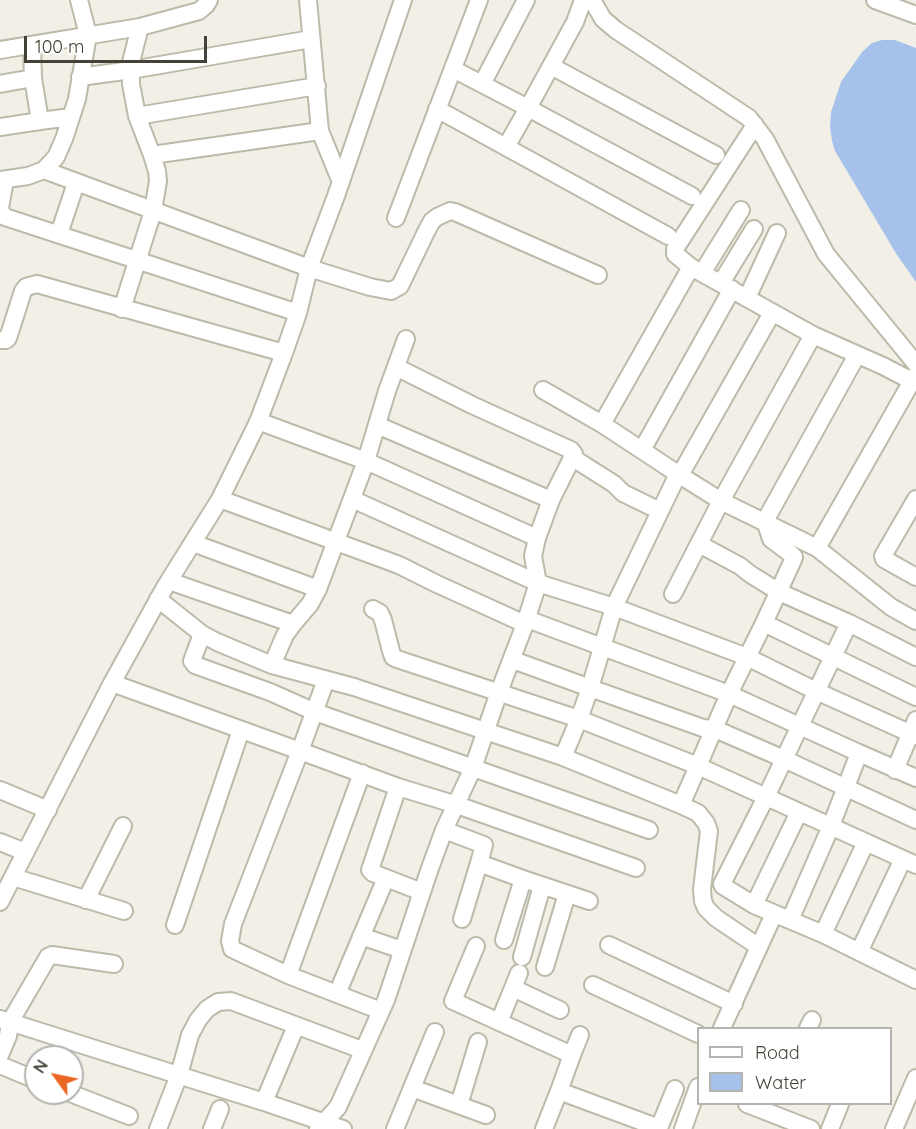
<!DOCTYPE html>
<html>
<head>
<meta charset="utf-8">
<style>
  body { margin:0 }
  #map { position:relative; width:916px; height:1129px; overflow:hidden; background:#f2f0e6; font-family:Quicksand,sans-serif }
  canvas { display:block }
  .legend { position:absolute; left:697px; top:1027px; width:195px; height:78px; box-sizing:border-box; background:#fff; border:2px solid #b4b3af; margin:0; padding:8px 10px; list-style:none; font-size:18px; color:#444136 }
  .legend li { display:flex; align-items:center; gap:12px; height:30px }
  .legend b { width:30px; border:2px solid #b4b3af }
  .north { position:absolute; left:24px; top:1045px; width:60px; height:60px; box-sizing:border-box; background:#fff; border:2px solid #b4b3af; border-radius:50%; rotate:303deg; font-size:16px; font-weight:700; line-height:24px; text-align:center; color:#444136 }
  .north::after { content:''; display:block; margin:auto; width:21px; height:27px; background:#ec6623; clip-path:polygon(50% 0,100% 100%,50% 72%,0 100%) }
  .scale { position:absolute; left:24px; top:36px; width:183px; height:27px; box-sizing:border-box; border:3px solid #444136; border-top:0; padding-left:8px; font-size:18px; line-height:21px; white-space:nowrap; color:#444136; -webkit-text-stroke:4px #fff; paint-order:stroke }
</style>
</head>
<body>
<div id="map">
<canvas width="916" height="1129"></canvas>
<ul class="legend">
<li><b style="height:8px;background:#fff"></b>Road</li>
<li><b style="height:16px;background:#a6c2eb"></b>Water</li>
</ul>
<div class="north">N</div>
<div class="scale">100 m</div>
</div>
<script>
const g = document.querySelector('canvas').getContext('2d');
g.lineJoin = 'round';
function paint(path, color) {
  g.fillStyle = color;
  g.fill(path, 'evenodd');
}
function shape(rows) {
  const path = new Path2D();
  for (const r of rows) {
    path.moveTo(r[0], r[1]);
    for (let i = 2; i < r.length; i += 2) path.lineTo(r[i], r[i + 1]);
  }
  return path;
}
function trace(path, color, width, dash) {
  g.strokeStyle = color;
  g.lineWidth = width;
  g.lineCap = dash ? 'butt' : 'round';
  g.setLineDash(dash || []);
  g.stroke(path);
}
paint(shape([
  [882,40,895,40,916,48,916,282,897,255,835,151,832,141,830,127,831,112,841,82,862,52,872,43]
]), '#a6c2eb');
const minor = shape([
  [583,0,575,22,528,108,692,196],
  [592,0,603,19,616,30,749,118,765,139,826,254,916,364],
  [875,0,916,15],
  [0,50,140,27,199,11,206,5,209,0],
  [551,66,716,155],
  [453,69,528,108,506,147,668,236],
  [80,77,131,70,311,39],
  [0,84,33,78],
  [482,84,526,0],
  [437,109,506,147],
  [137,116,317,86],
  [40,121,71,117],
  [755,125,675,249,675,254,691,267,813,335,883,366,912,381,916,375],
  [0,127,40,121,33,78,32,45],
  [320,131,341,182],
  [152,155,320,131,308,0],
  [44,170,309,268,370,287,391,291,400,286,427,230,432,221,437,217,450,211,455,212,598,275],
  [0,180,28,176,44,170,56,157,64,139,77,99,88,35,79,0],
  [5,180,0,208,1,212,5,217,298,313],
  [396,218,479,0],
  [59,234,76,183],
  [702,273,741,210],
  [721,283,754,229],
  [747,298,777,233],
  [122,309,153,211,158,181,157,171,152,155,137,116,131,84,131,62,140,27],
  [772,313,684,468,678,474,721,501,817,548,891,607,916,621],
  [0,340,6,340,8,338,23,291,26,287,37,284,284,353],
  [543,390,602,424,678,474,614,607,590,688,703,728,715,729,784,759,916,820],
  [258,421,366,461,537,538],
  [602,424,691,267],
  [377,425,551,500],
  [642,450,732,289],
  [573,458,614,484,623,493,660,511],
  [220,499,399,565,437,584,525,624],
  [352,499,538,583,614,607,747,657,816,691,916,736],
  [916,499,883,556,884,559,916,577],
  [193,543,318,589],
  [699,544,740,566,750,574,779,592,849,623,916,657],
  [817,548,912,381],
  [169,581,293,624],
  [673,594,721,501,813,335],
  [158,599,202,634,217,642,272,665,354,687,563,757,681,805,698,813,706,823,709,831,702,889,703,901,706,908,716,918,759,947],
  [373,609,380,613,383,620,391,651,393,657,397,659,579,719,698,766,681,805],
  [527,619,729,694,859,753],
  [764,623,793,560,794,557,791,554,771,539,765,521,857,355],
  [849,623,766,797,722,884,723,886,754,905,823,934,916,980],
  [202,634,192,661,195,665,270,692,315,712,649,830],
  [513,660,590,688,579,719,563,757],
  [272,665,285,635,293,624,310,604,318,589,366,461,387,391,406,339],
  [112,683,300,751,326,680],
  [916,697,764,623,729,694,698,766,916,865],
  [895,770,916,720],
  [362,773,288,975,381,1011],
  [398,787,370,870,373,873,422,892],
  [0,790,48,810],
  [444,830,484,845,479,863],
  [0,842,25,852],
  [13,877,124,911],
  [86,900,123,826],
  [0,902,112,683,165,587,220,499,258,422,284,353,298,313,309,268,336,196,403,0],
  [754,905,799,812],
  [462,919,479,863,523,879],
  [790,920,831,826,859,753,916,778],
  [175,925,241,730],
  [823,934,866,842],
  [361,936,402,950],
  [504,940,523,879,589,901],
  [609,945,734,1004],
  [476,946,453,1001,572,1055,559,1091],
  [859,952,903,859],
  [522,957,542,886],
  [545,967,567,894],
  [288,975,232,949,230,941,233,924,300,751,398,787,457,805,636,868],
  [593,985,698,1034],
  [513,988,519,973],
  [337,994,386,878],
  [0,1019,264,1102,343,1129],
  [499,1022,513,988,560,1010],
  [722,1028,774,914],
  [808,1028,812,1020],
  [0,1055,8,1036,10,1022,48,957,52,955,114,964],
  [572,1055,580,1035],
  [0,1065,36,1080],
  [412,1088,486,1115],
  [70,1093,129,1116],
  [264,1102,296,1026],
  [747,1104,811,1129],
  [459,1105,478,1042],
  [158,1129,179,1075,190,1035,198,1020,207,1009,218,1002,231,1001,362,1050],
  [212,1129,220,1109],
  [318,1129,338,1107,386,1000,429,871,444,830,473,768,499,692,525,624,538,583,533,556,537,538,551,500,574,454,571,450,472,405,396,367],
  [395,1129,435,1032],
  [544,1129,559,1091,659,1128,675,1089],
  [683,1129,698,1087],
  [830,1129,840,1104],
  [894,1129,916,1078]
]);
trace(minor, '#bdbaa9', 20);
trace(minor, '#fff', 16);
</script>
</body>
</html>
